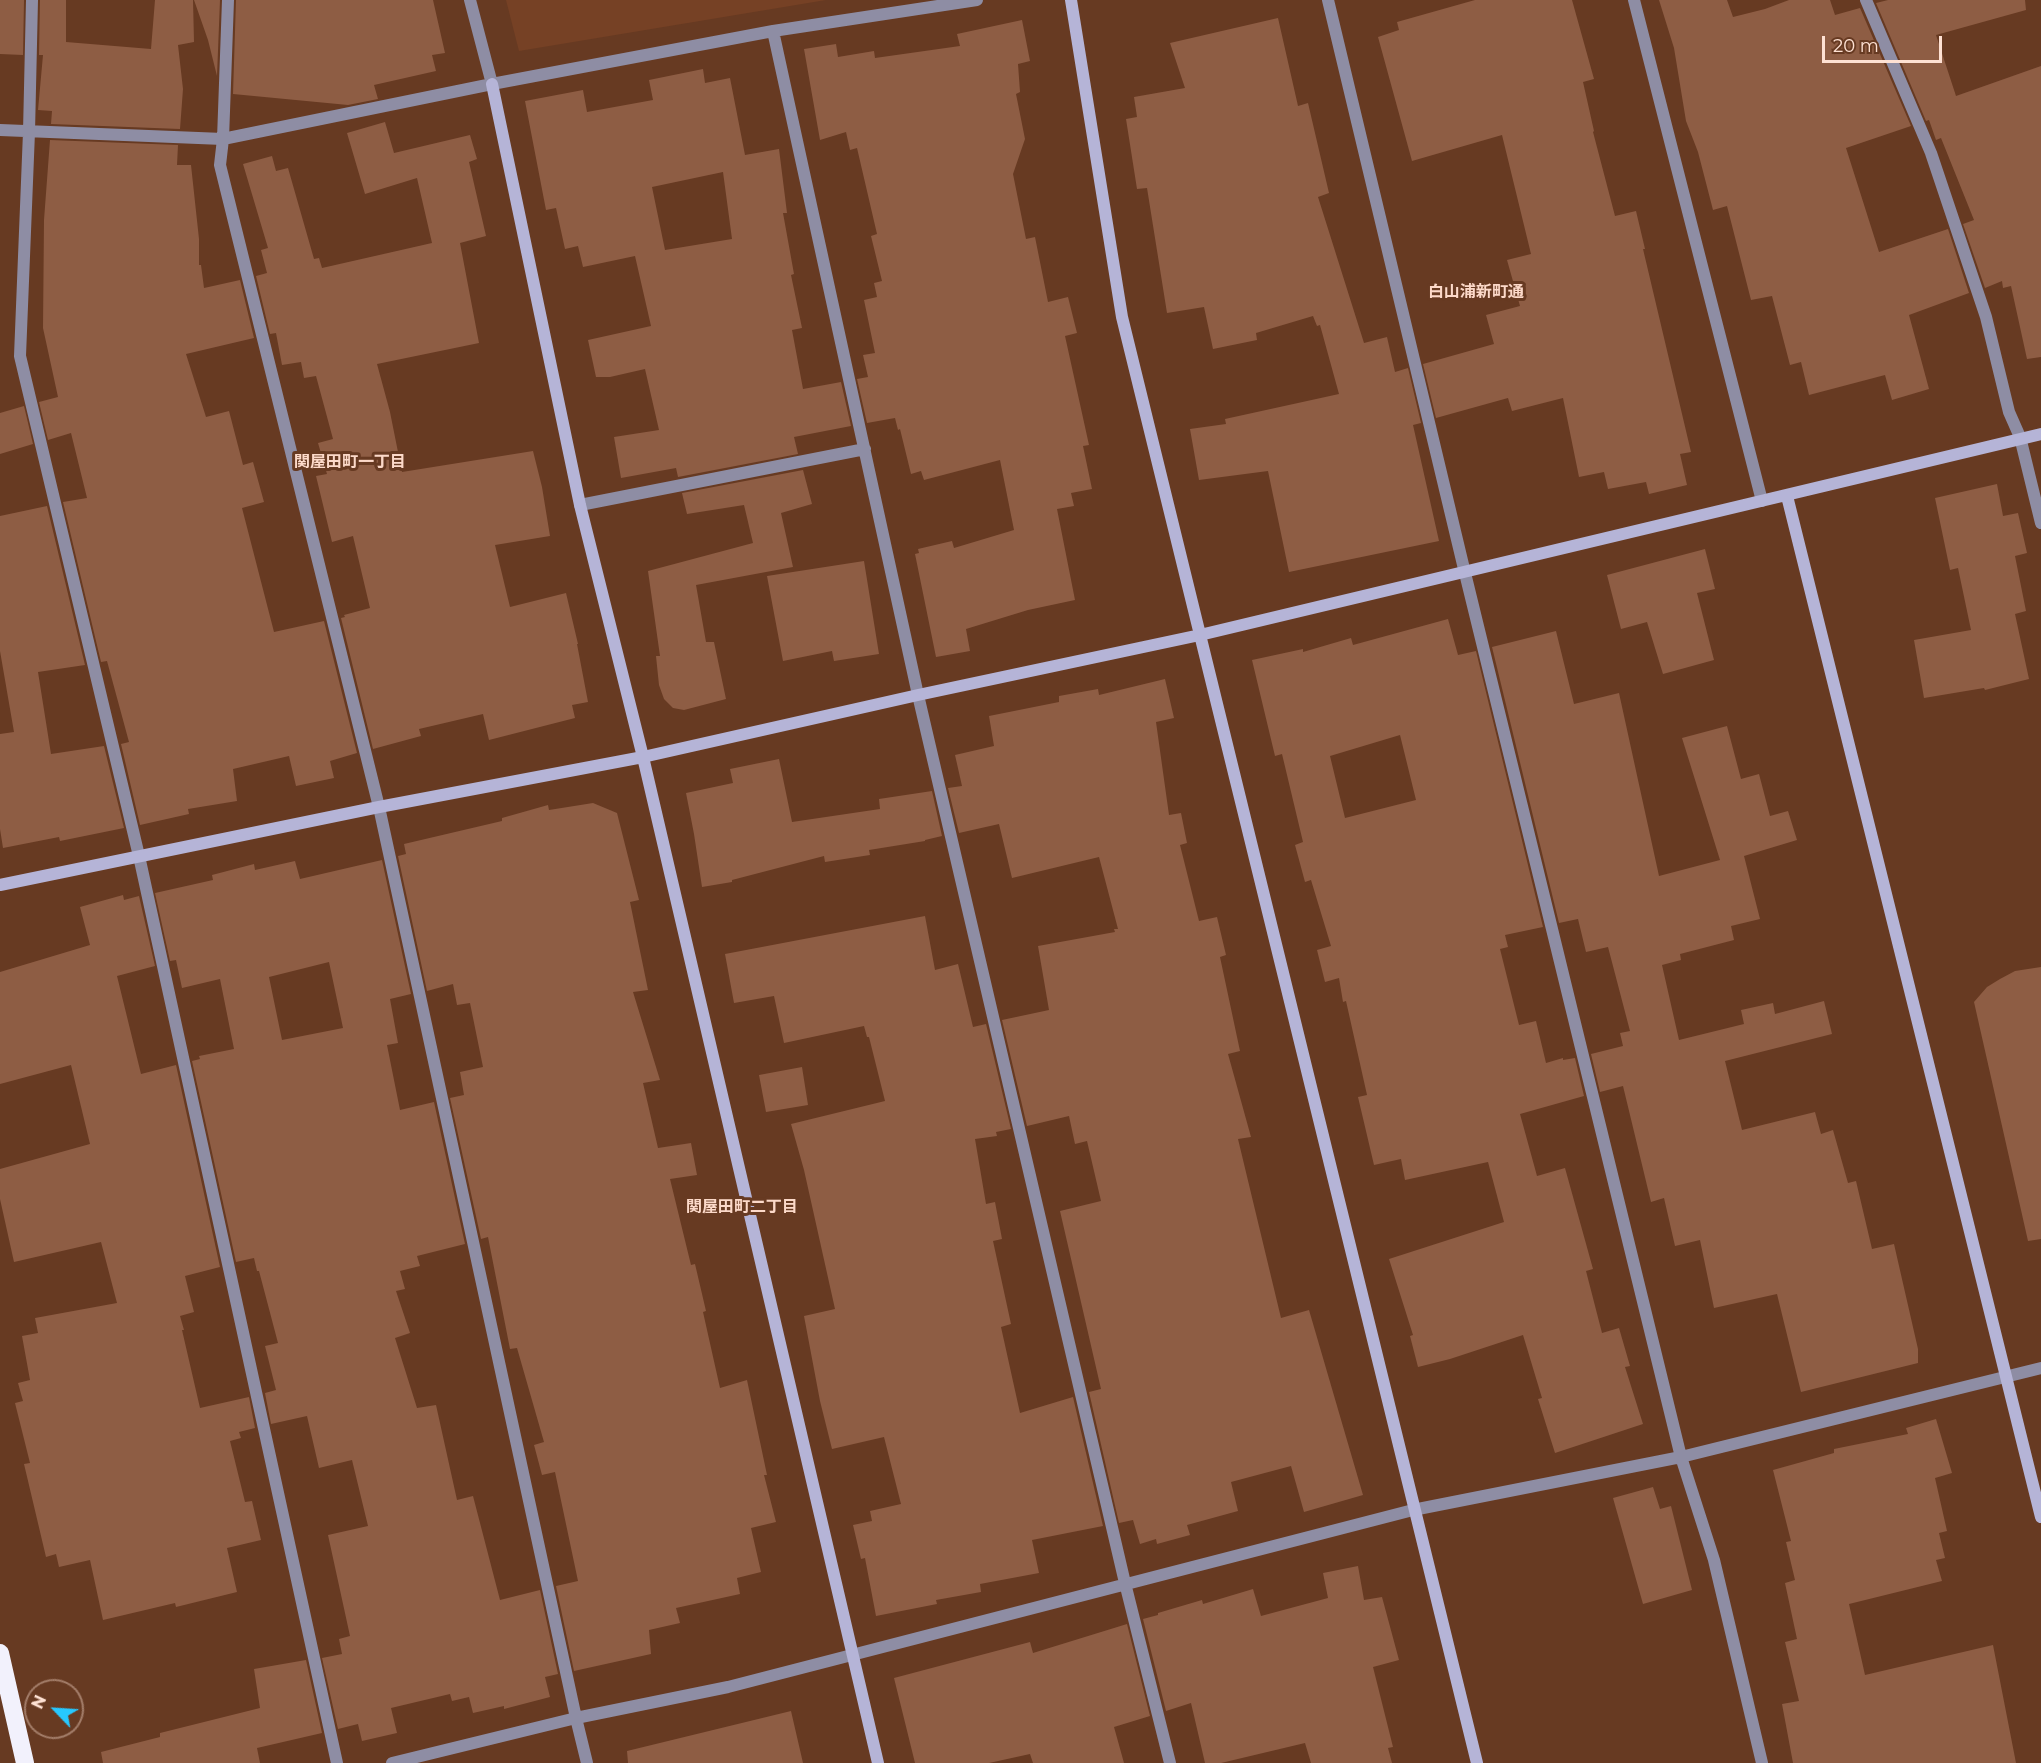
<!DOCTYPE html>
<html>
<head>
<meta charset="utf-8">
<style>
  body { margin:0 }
  #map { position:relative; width:2041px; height:1763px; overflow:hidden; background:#673a22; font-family:Montserrat,sans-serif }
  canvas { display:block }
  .north { position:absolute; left:24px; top:1679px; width:60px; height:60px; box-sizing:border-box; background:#673a22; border:2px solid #a37d69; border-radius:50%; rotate:295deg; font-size:16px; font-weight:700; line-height:24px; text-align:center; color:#fee1d3 }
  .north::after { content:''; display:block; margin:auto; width:21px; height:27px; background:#27c8ff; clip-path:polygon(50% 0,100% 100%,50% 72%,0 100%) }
  .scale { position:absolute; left:1822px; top:36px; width:120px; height:27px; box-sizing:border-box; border:3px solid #fee1d3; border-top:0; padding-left:8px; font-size:18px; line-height:21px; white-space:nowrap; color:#fee1d3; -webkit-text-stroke:4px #673a22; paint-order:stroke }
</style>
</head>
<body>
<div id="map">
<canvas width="2041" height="1763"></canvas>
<div class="north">N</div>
<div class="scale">20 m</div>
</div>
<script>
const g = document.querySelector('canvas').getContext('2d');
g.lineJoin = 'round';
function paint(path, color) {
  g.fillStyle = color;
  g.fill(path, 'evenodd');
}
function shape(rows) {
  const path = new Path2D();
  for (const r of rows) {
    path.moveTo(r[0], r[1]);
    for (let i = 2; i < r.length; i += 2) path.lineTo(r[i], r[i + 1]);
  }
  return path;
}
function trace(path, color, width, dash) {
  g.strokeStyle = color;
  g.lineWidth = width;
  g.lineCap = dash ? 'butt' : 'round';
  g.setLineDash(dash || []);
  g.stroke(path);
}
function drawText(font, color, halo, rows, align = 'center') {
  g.font = font + ' Montserrat,"Noto Sans JP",sans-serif';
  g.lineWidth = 6;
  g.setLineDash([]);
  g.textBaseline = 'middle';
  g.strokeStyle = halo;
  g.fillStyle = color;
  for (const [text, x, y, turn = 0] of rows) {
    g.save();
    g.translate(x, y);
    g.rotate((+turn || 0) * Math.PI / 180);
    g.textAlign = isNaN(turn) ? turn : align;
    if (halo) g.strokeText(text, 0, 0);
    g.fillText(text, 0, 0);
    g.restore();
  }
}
paint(shape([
  [506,0,826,0,519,51]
]), '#764125');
paint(shape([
  [0,0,24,0,23,55,0,54],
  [40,0,66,0,66,42,151,49,155,0,193,0,194,42,178,45,183,89,180,129,51,124,52,111,38,110,43,55,39,55],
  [194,0,220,0,217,76,208,40],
  [236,0,433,0,445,53,432,55,436,71,374,85,378,99,348,105,233,94],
  [1475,0,1572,0,1594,79,1583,82,1594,131,1593,132,1615,216,1636,211,1645,249,1643,249,1691,452,1680,454,1687,485,1649,494,1646,482,1608,489,1604,472,1579,477,1563,398,1512,411,1508,398,1436,418,1423,364,1494,344,1486,315,1520,306,1507,260,1531,254,1502,135,1412,161,1378,37,1399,30,1397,22],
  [1659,0,1727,0,1733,17,1765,9,1789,0,1830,0,1835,15,1860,8,1911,126,1846,148,1879,252,1948,229,1969,293,1909,315,1929,389,1892,400,1885,375,1809,395,1801,362,1790,365,1772,296,1751,300,1727,206,1713,210,1698,152,1686,121,1674,48],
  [1888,0,2025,0,2026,10,1936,35,1956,96,2041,66,2041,357,2027,359,2011,286,2003,288,2002,281,1985,288,1963,224,1974,220,1941,138,1936,140,1929,120,1926,121,1876,3],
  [1278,18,1298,106,1308,103,1329,193,1318,197,1364,343,1387,337,1395,372,1408,368,1421,423,1413,425,1439,541,1289,572,1268,471,1199,480,1190,429,1226,424,1225,419,1339,394,1320,325,1317,326,1313,316,1256,333,1257,340,1213,349,1204,307,1167,313,1147,188,1137,189,1126,119,1137,117,1134,97,1185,88,1170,43],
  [1022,20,1030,61,1018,64,1020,92,1016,94,1025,139,1013,174,1026,239,1035,237,1048,302,1068,297,1077,333,1065,336,1089,445,1083,446,1092,489,1071,493,1074,506,1057,509,1075,600,1028,610,966,629,970,651,936,657,915,554,919,553,918,549,952,541,954,548,1014,530,1000,460,924,480,921,471,911,474,900,429,898,430,895,418,867,423,857,379,868,377,863,355,875,353,864,300,877,297,874,283,882,281,871,236,877,234,857,148,850,150,846,132,820,140,804,49,836,44,838,57,874,51,875,58,960,46,957,34],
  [703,69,705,83,730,78,745,155,779,149,787,213,783,213,794,274,791,275,802,328,792,330,803,389,841,382,851,426,794,437,798,454,678,477,676,468,621,478,614,437,659,430,645,369,610,377,596,377,588,340,651,326,635,256,583,267,578,246,565,249,556,208,546,210,525,101,583,90,587,112,653,100,649,80],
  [723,172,732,239,665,250,652,187],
  [385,122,394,153,470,135,477,159,469,162,486,236,460,243,479,343,377,364,390,412,402,472,533,451,542,487,550,536,495,545,510,607,566,593,578,644,577,644,588,702,572,705,575,718,489,740,483,714,419,729,421,736,373,749,341,618,345,617,344,615,370,608,353,536,332,542,316,476,327,474,318,443,333,439,316,376,304,378,301,362,282,365,276,333,270,334,256,276,267,273,261,250,268,248,243,164,272,156,276,171,288,168,314,259,319,258,322,268,432,243,417,178,365,194,347,133],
  [50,140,178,145,177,165,191,165,199,239,199,265,201,265,204,288,240,280,254,338,186,354,206,417,229,411,243,465,253,462,264,502,242,508,274,632,324,621,357,753,330,761,334,778,296,786,289,756,233,769,237,801,188,809,189,814,140,825,121,744,129,742,107,661,101,662,63,502,87,498,71,433,48,440,39,402,58,397,43,328,44,220],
  [24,406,33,444,0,454,0,413],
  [803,470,812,504,781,513,793,567,696,585,706,642,714,642,726,699,684,710,673,708,664,699,659,685,656,656,660,656,648,571,753,543,744,505,687,514,682,493],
  [1997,484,2003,516,2018,513,2027,553,2015,556,2026,611,2015,614,2029,679,1985,690,1984,688,1924,698,1914,640,1971,630,1958,568,1950,570,1935,498],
  [47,506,85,665,38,672,51,754,104,746,124,828,60,841,59,837,3,848,0,829,0,734,14,732,0,651,0,516],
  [1705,549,1715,589,1697,593,1714,660,1663,674,1647,622,1621,629,1607,575],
  [864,561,879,654,834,661,832,651,783,661,767,576],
  [1448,619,1458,655,1476,651,1543,927,1505,935,1508,947,1500,949,1519,1025,1536,1021,1546,1063,1563,1058,1563,1060,1575,1058,1584,1096,1520,1114,1537,1176,1565,1168,1593,1269,1586,1271,1602,1333,1619,1328,1630,1366,1625,1367,1643,1424,1555,1453,1538,1399,1542,1398,1523,1335,1450,1359,1418,1367,1410,1336,1413,1335,1389,1259,1504,1222,1488,1162,1405,1180,1401,1159,1374,1165,1358,1097,1367,1095,1346,1001,1343,1002,1339,978,1325,982,1317,950,1331,946,1311,880,1305,882,1295,845,1303,842,1282,754,1275,756,1252,660,1303,649,1303,652,1351,638,1353,645],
  [1400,735,1416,800,1345,818,1330,756],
  [1556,631,1574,704,1619,693,1659,876,1720,860,1682,738,1727,726,1741,779,1759,774,1770,816,1788,811,1797,840,1744,856,1760,919,1731,926,1734,940,1680,954,1681,960,1662,965,1679,1040,1744,1024,1741,1010,1773,1003,1775,1014,1824,1001,1832,1034,1725,1061,1742,1130,1815,1112,1821,1134,1833,1130,1848,1183,1856,1181,1872,1249,1894,1244,1918,1349,1918,1363,1801,1392,1777,1294,1714,1308,1700,1240,1675,1246,1664,1198,1651,1202,1623,1086,1600,1092,1591,1054,1623,1046,1620,1033,1630,1031,1608,947,1586,952,1578,919,1559,923,1492,647],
  [1165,679,1174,718,1156,722,1169,815,1181,813,1187,843,1180,845,1199,921,1217,917,1226,955,1220,957,1240,1051,1228,1054,1251,1137,1238,1139,1281,1318,1309,1310,1363,1495,1304,1512,1291,1466,1231,1482,1238,1511,1187,1525,1190,1535,1157,1544,1156,1539,1140,1544,1133,1520,1119,1523,1089,1392,1101,1389,1060,1211,1101,1201,1087,1141,1075,1144,1069,1116,1027,1126,1002,1020,1049,1010,1038,946,1115,932,1114,929,1118,929,1099,857,1012,878,999,824,959,833,948,788,962,786,955,755,994,746,989,716,1059,702,1059,696,1098,689,1099,695],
  [779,759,792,822,880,809,879,799,932,791,942,836,925,840,925,841,869,850,870,855,825,862,824,856,732,880,732,882,702,887,694,834,686,793,733,783,730,769],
  [593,803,617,813,639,900,630,902,648,990,633,992,660,1080,643,1083,658,1148,691,1143,697,1175,670,1179,691,1265,695,1264,706,1311,703,1312,720,1388,747,1380,767,1475,764,1475,776,1522,751,1528,761,1572,737,1578,740,1594,676,1608,680,1623,649,1630,651,1654,574,1671,556,1586,578,1581,555,1472,542,1475,534,1445,544,1442,517,1348,510,1349,488,1237,481,1239,450,1098,464,1095,460,1072,483,1067,470,1003,457,1005,453,984,427,991,398,856,406,854,404,844,502,821,502,818,548,805,549,810],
  [382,860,411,994,390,999,398,1043,387,1045,400,1110,434,1102,465,1244,417,1256,420,1266,400,1271,405,1289,396,1291,410,1333,395,1338,417,1408,436,1405,457,1500,473,1496,500,1600,540,1590,558,1674,545,1677,550,1697,504,1709,504,1706,473,1713,469,1697,452,1701,450,1694,391,1708,397,1733,362,1741,358,1724,338,1729,322,1658,342,1654,339,1639,350,1636,328,1535,368,1526,352,1460,319,1468,307,1416,271,1424,265,1393,276,1390,265,1346,278,1343,259,1271,257,1271,254,1258,236,1262,192,1061,200,1059,199,1056,234,1049,220,979,182,988,176,960,170,961,155,893,213,880,212,875,254,864,255,870,295,861,300,879],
  [329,962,343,1028,282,1040,269,977],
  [123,895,124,900,139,896,155,966,117,976,141,1074,176,1065,220,1267,185,1276,194,1312,180,1316,184,1330,182,1330,200,1408,249,1397,255,1428,239,1432,241,1438,230,1441,245,1502,252,1501,261,1540,227,1548,237,1592,176,1607,175,1603,103,1620,90,1560,59,1567,56,1554,46,1557,24,1464,30,1463,15,1403,23,1401,18,1383,30,1380,22,1336,38,1333,35,1318,117,1303,101,1242,14,1262,0,1199,0,1169,90,1144,71,1065,0,1084,0,972,90,945,80,907],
  [925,916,935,970,958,964,973,1027,986,1024,1011,1129,996,1132,997,1136,975,1139,986,1204,995,1202,1002,1239,993,1241,1011,1324,1001,1327,1020,1413,1073,1397,1103,1526,1032,1540,1039,1573,980,1584,981,1592,936,1600,937,1604,876,1616,865,1558,861,1559,853,1525,872,1521,870,1511,901,1504,884,1437,832,1449,820,1401,804,1316,835,1309,804,1170,791,1124,885,1101,869,1037,867,1037,864,1026,784,1043,774,996,734,1003,725,954],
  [2041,967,2041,1239,2028,1241,1974,1002,1987,987,2000,979,2015,971],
  [802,1067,808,1105,766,1112,759,1075],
  [1936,1419,1952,1473,1935,1478,1947,1531,1939,1533,1945,1558,1936,1560,1942,1581,1849,1604,1865,1675,1993,1645,2016,1763,1793,1763,1782,1704,1799,1701,1785,1642,1797,1639,1785,1583,1795,1580,1786,1542,1791,1541,1773,1470,1834,1453,1834,1449,1908,1434,1906,1428],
  [1653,1487,1660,1509,1671,1506,1692,1590,1643,1604,1613,1498],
  [1358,1566,1364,1600,1382,1597,1399,1660,1373,1667,1393,1747,1388,1748,1392,1763,1311,1763,1305,1743,1221,1763,1205,1763,1191,1703,1166,1711,1143,1619,1158,1615,1158,1613,1202,1600,1203,1604,1253,1589,1261,1616,1328,1598,1323,1573],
  [1127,1624,1150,1716,1114,1727,1124,1763,1033,1763,1030,1754,989,1763,915,1763,894,1678,1030,1642,1033,1653],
  [306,1660,322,1733,257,1748,260,1763,103,1763,101,1752,160,1737,160,1733,260,1708,254,1669],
  [791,1711,803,1763,628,1763,627,1751]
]), '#8e5d44');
trace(shape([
  [32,0,29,132,20,356,139,856,337,1763],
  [228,0,223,139,220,165,379,807,576,1718,587,1763],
  [470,0,492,84],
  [1328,0,1465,573,1681,1457,1714,1560,1762,1763],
  [1634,0,1762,501],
  [1866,0,1931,153,1986,317,2009,412,2020,437,2041,523],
  [773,31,977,0],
  [0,130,223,139,492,84,773,31,918,695,1125,1583,1170,1763],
  [580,505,865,449],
  [392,1763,576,1718,728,1687,1413,1510,1681,1457,2041,1368]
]), '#8e8da4', 12);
trace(shape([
  [1071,0,1122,317,1477,1763],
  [492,84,580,505,643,757,878,1763],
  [1787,496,2041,1517],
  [0,885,379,807,643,757,918,695,1200,635,2041,434]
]), '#b5b4d7', 12);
trace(shape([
  [0,1653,25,1763]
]), '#f2f1fc', 18);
drawText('bold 16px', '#fcd9c9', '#673a22', [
  ["白山浦新町通",1476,292],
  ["関屋田町一丁目",350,462],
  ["関屋田町二丁目",742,1207]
]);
</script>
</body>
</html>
